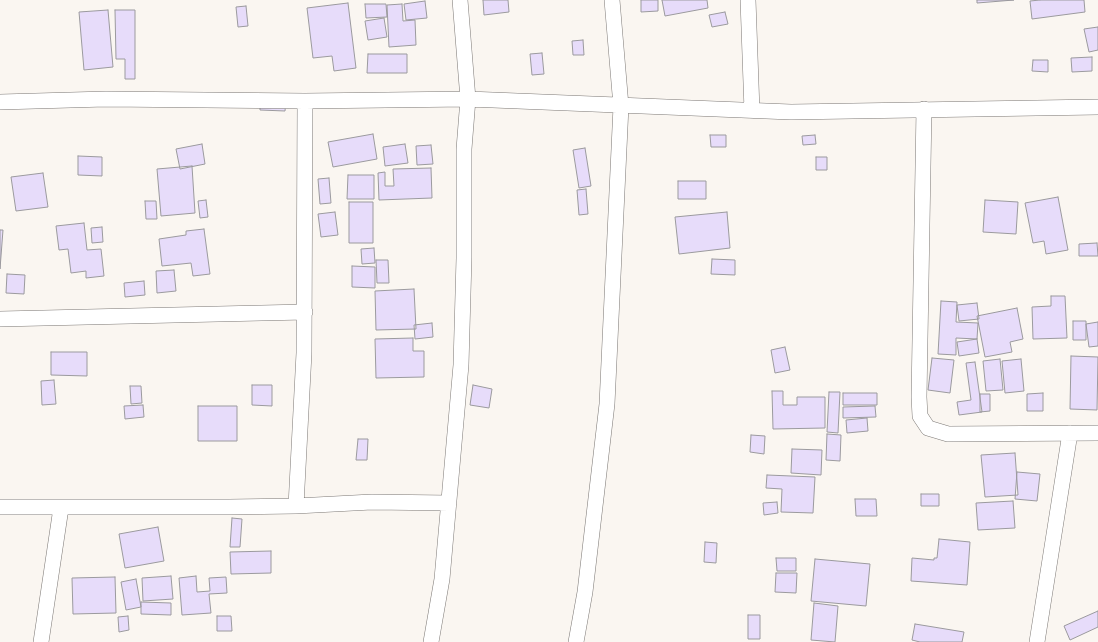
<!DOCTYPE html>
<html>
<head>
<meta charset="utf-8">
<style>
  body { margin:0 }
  canvas { display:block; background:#faf6f1 }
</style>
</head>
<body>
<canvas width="1098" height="642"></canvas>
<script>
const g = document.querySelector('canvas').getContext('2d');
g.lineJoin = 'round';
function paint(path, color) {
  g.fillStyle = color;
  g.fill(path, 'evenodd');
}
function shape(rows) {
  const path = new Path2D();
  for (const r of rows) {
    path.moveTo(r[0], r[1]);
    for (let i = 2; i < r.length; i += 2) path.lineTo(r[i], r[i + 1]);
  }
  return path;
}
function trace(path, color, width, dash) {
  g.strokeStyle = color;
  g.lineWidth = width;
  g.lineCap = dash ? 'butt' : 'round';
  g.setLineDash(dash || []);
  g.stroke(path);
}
const building = shape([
  [483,0,508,0,509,12,484,15,483,0],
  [641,0,658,0,658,11,641,12,641,0],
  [662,0,707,0,708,8,665,16,662,0],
  [977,0,1014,0,977,3,977,0],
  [1040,0,1084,0,1085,12,1032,19,1030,1,1040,0],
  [425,1,427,18,406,20,404,4,425,1],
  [348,3,356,68,334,71,332,56,313,58,307,8,348,3],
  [365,4,386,4,387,17,366,18,365,4],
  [402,4,403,21,415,20,416,45,389,47,387,5,402,4],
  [246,6,248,26,238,27,236,7,246,6],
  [108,10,113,67,84,70,79,12,108,10],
  [115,10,135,10,135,79,125,79,125,59,116,59,115,10],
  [725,12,728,24,712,27,709,15,725,12],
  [384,18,387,37,368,40,365,21,384,18],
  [1098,27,1098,50,1089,52,1084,29,1098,27],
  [583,40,584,55,573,55,572,41,583,40],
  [542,53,544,74,532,75,530,54,542,53],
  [368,54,407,54,407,73,367,73,368,54],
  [1092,57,1092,71,1072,72,1071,58,1092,57],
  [1033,60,1048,60,1048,72,1032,71,1033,60],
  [260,99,286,100,285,111,260,110,260,99],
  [373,134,377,159,333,167,328,142,373,134],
  [710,135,726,135,726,147,711,147,710,135],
  [815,135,816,144,803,145,802,136,815,135],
  [202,144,205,164,180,169,176,149,202,144],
  [405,144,408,163,385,166,383,147,405,144],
  [431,145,433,164,417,165,416,146,431,145],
  [585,148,591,186,579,188,573,150,585,148],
  [78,156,102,157,102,176,78,175,78,156],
  [816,157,827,157,827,170,816,170,816,157],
  [192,166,195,213,161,216,157,169,192,166],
  [431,168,432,198,379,200,378,173,385,172,385,186,394,186,393,169,431,168],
  [43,173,48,207,16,211,11,177,43,173],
  [348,175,374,175,374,199,347,199,348,175],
  [329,178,331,203,320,204,318,179,329,178],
  [678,181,706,181,706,199,678,199,678,181],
  [586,189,588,214,579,215,577,190,586,189],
  [1058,197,1068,250,1046,254,1044,241,1033,243,1025,203,1058,197],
  [206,200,208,217,200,218,198,201,206,200],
  [985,200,1018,202,1016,234,983,232,985,200],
  [145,201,156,201,157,219,146,219,145,201],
  [349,202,373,202,373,243,349,243,349,202],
  [335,212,338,235,321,237,318,214,335,212],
  [727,212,730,248,679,254,675,217,727,212],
  [84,223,87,250,101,249,104,276,86,278,86,271,71,273,68,249,59,250,56,226,84,223],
  [102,227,103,242,92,243,91,228,102,227],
  [204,229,210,274,193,276,191,263,162,266,159,239,186,235,186,231,204,229],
  [0,230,3,230,0,269,0,230],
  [1097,243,1098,256,1079,256,1079,244,1097,243],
  [374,248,375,263,362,264,361,249,374,248],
  [712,259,735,260,735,275,711,274,712,259],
  [376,260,388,260,389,283,377,283,376,260],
  [352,266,375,267,375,288,352,287,352,266],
  [174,270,176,291,157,293,156,271,174,270],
  [7,274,25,275,24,294,6,293,7,274],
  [144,281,145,295,125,297,124,283,144,281],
  [414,289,416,329,376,330,375,291,414,289],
  [1051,296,1065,296,1067,338,1033,339,1032,307,1051,306,1051,296],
  [941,301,957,302,956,322,978,323,977,339,956,338,956,355,938,354,941,301],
  [977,303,979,319,959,321,957,305,977,303],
  [1017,308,1023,339,1010,342,1012,352,985,357,977,316,1017,308],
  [1073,321,1086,321,1086,340,1073,340,1073,321],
  [1098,322,1098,346,1089,347,1086,324,1098,322],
  [432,323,433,337,415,339,414,325,432,323],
  [413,338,413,351,424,351,424,377,376,378,375,339,413,338],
  [977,339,979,353,959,356,957,342,977,339],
  [785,347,790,370,775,373,771,350,785,347],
  [51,352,87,352,87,376,51,375,51,352],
  [1071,356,1098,357,1097,410,1070,409,1071,356],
  [932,358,954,360,950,393,928,390,932,358],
  [1000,359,1003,390,986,391,983,361,1000,359],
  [1021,359,1024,391,1005,393,1002,361,1021,359],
  [975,362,982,412,959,415,957,402,971,400,966,363,975,362],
  [54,380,56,404,42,405,41,381,54,380],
  [252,385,272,385,272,406,252,405,252,385],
  [473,385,492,389,489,408,470,405,473,385],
  [130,386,141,386,142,403,131,404,130,386],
  [772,391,783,391,783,405,797,405,797,397,825,397,825,428,773,429,772,391],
  [829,392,840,392,838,433,827,432,829,392],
  [843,393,877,393,877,405,843,405,843,393],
  [1043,393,1043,411,1027,411,1027,394,1043,393],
  [980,394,990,394,990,411,980,412,980,394],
  [143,405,144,417,125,419,124,406,143,405],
  [198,406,237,406,237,441,198,441,198,406],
  [875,406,876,417,843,418,843,407,875,406],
  [867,418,868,431,847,433,846,420,867,418],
  [827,434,841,435,840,461,826,460,827,434],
  [751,435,765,436,764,454,750,452,751,435],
  [358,439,368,439,367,460,356,460,358,439],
  [792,449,822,450,821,475,791,473,792,449],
  [1015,453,1018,495,985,497,981,455,1015,453],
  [1017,472,1040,474,1037,501,1015,499,1017,472],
  [767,475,815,477,813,513,781,512,782,489,766,488,767,475],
  [921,494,939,494,939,506,921,506,921,494],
  [855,499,876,499,877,516,856,516,855,499],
  [1013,501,1015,528,978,530,976,503,1013,501],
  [777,502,778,513,764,515,763,503,777,502],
  [232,518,242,519,240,547,230,547,232,518],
  [158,527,164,561,125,568,119,534,158,527],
  [939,539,970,542,967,585,911,581,912,558,934,560,934,558,937,558,939,539],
  [705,542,717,543,716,563,704,562,705,542],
  [271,551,271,573,231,574,230,552,271,551],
  [776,558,796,558,796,571,777,571,776,558],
  [815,559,870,564,866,606,811,601,815,559],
  [776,573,797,573,796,593,775,592,776,573],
  [171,576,173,599,143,601,142,578,171,576],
  [196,576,197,592,210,591,209,578,226,577,227,593,209,594,211,613,182,615,179,578,196,576],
  [115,577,116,613,73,614,72,578,115,577],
  [136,579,141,607,126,610,121,582,136,579],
  [141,602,171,603,171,615,141,614,141,602],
  [814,603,838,606,835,642,811,640,814,603],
  [1098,611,1098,627,1070,640,1064,626,1098,611],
  [748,615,760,615,760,639,748,639,748,615],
  [128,616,129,630,119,632,118,617,128,616],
  [217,616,231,616,232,631,217,631,217,616],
  [915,624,964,632,962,642,920,642,912,640,915,624]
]);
paint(building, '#e7dcfa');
trace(building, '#9b9a9e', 1);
const street = shape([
  [748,0,752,111],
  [0,102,106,99,305,101,468,99,791,112,1098,107],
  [924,109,919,397,920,416,928,428,948,434,1098,433],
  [0,319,305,312],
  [296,506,304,353,305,101],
  [0,507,229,507,296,506,372,502,449,503],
  [41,642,61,508],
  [431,642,442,579,461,365,464,258,464,149,468,99,460,0],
  [576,642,585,592,607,404,621,106,612,0],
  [1037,642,1070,433]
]);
trace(street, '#7d7976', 16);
trace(street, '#fff', 15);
</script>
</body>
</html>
